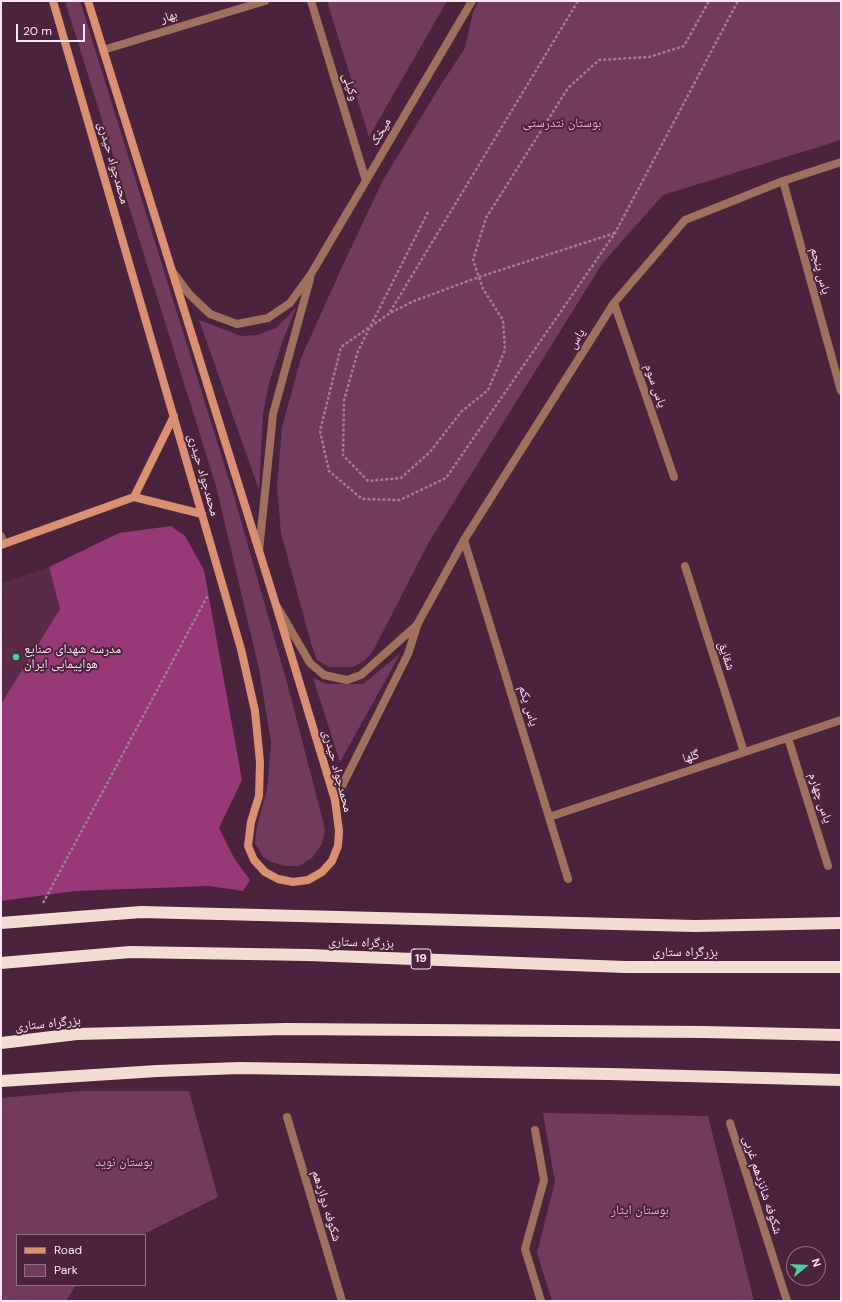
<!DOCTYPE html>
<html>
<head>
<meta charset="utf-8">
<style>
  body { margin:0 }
  #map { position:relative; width:842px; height:1302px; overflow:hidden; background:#4c233c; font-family:"DM Sans",sans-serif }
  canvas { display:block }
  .frame { position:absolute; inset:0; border:2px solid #fde7f3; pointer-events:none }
  .legend { position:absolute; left:16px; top:1234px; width:130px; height:52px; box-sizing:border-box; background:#4c233c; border:1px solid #937185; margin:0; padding:5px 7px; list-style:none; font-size:12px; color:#fde7f3 }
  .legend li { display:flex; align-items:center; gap:8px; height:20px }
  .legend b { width:20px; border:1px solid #937185 }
  .north { position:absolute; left:786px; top:1246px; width:40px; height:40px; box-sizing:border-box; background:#4c233c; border:1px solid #937185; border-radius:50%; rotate:72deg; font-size:11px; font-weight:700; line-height:16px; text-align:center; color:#fde7f3 }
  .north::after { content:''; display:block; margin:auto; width:14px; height:18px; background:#46d49e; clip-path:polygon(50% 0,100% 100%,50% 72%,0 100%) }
  .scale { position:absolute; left:16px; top:24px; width:69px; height:18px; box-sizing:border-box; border:2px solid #fde7f3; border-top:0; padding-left:5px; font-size:12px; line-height:14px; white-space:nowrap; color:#fde7f3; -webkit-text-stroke:3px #4c233c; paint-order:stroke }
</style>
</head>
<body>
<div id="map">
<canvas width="842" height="1302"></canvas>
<div class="frame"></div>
<ul class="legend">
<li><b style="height:5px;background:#da9172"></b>Road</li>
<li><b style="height:11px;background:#723a5c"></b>Park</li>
</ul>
<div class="north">N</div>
<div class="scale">20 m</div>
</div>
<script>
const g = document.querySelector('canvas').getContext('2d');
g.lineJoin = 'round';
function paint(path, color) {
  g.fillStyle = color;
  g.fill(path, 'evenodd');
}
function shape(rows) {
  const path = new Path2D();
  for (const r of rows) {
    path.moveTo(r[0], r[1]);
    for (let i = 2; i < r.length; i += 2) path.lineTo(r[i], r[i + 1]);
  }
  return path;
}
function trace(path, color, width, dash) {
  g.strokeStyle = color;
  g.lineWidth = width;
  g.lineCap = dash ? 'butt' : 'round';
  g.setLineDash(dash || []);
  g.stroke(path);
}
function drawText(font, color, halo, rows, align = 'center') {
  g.font = font + ' "DM Sans","Noto Naskh Arabic",sans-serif';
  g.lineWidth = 4;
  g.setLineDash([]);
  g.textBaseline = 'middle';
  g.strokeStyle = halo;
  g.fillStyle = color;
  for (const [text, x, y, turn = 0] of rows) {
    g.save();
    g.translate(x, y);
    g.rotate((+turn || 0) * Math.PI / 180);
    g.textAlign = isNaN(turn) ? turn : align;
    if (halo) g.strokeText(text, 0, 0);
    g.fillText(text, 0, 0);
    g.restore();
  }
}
paint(shape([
  [49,567,60,609,1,704,1,583]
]), '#5a2a48');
paint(shape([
  [65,1,80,1,234,496,289,690,325,829,322,844,312,858,299,866,285,866,272,862,263,857,255,843,257,826,267,790,271,742,259,669,216,486],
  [327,1,447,1,369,137],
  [479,1,841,1,841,140,663,195,602,264,429,542,373,651,364,661,353,667,329,667,317,660,311,643,281,533,277,486,282,427,301,358,342,267,382,182,440,86,465,48,473,12],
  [296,308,283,340,269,383,263,413,259,490,199,320,241,336,257,335,276,328],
  [400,654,340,762,313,678,327,684,363,684],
  [81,1091,189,1091,218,1197,142,1235,17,1235,17,1285,76,1285,66,1301,1,1301,1,1098],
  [543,1113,708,1116,754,1301,552,1301,537,1253,555,1182]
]), '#723a5c');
paint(shape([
  [171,526,185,536,204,570,242,780,219,828,234,858,250,880,243,891,209,886,75,891,1,901,1,704,60,609,49,567,119,533]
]), '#983977');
trace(shape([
  [428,212,358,351,344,400,343,455,368,481,401,478,430,452,461,412,488,390,505,350,503,320,483,289,473,260,486,218,568,88,599,60,649,57,684,46,709,1],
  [615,233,479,277,414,301,390,313,341,347,320,431,329,471,362,499,400,500,446,478,615,233,738,1],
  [390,312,578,1],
  [43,903,208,595]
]), '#9f7f92', 2.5, [3, 2]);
trace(shape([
  [311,1,366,181],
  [103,50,265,1],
  [783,181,841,391],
  [172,271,189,294,210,314,237,324,268,318,290,303,311,274,472,1],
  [614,303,674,477],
  [1,536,4,544],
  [464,540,568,879],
  [259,551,273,414,310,279],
  [685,566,744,752],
  [278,608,310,663,324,675,347,680,361,675,418,624],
  [788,738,828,866],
  [335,800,408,654,418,623,464,540,614,303,685,220,783,181,841,162],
  [549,817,841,720],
  [287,1117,342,1301],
  [730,1123,787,1301],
  [535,1130,544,1180,525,1249,541,1301]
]), '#9e705d', 8);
trace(shape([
  [53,1,241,649,255,711,260,762,259,796,251,822,248,846,254,860,265,872,278,879,293,882,308,880,322,872,332,861,338,846,339,831,335,800,275,602,88,1],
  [134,497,174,416],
  [134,497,202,514],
  [1,545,134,497]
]), '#da9172', 8);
trace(shape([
  [1,923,141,912,695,926,841,923],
  [1,963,130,952,308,955,625,967,841,967],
  [1,1043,77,1034,286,1029,703,1032,841,1035],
  [1,1081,157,1071,240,1068,609,1074,841,1080]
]), '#f3dcd2', 12);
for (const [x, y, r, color] of [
  [16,657,4,"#46d49e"]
]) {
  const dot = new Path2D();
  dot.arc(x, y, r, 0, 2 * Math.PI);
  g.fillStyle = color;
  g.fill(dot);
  trace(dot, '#4c233c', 1.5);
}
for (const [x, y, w] of [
  [421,959,20]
]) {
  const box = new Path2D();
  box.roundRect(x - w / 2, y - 10, w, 20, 3);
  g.fillStyle = '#4c233c';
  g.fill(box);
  trace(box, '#fde7f3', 1);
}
drawText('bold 12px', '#fde7f3', null, [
  ["19",421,959]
]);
drawText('13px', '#fde7f3', '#4c233c', [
  ["بهار",169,17,-17],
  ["وکیلی",350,87,73],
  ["میخک",381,132,-60],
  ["محمدجواد حیدری",113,163,74],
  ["یاس پنجم",820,271,75],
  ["یاس",577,339,-58],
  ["یاس سوم",655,386,71],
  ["محمدجواد حیدری",203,475,74],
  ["شقایق",726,656,72],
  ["یاس یکم",528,706,73],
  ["گلها",691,757,-18],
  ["محمدجواد حیدری",337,771,75],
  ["یاس چهارم",820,798,72],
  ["بزرگراه ستاری",361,943,2],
  ["بزرگراه ستاری",685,953],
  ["بزرگراه ستاری",48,1024,-6],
  ["شکوفه شانزدهم غربی",762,1185,72],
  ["شکوفه دوازدهم",326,1206,73]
]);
drawText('13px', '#f5a9d6', '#4c233c', [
  ["بوستان نتدرستی",562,124],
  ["بوستان نوید",124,1163],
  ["بوستان ایثار",640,1211]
]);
drawText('13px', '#fde7f3', '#4c233c', [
  ["مدرسه شهدای صنایع",24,650],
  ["هواپیمایی ایران",24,665]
], 'left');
</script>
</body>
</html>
